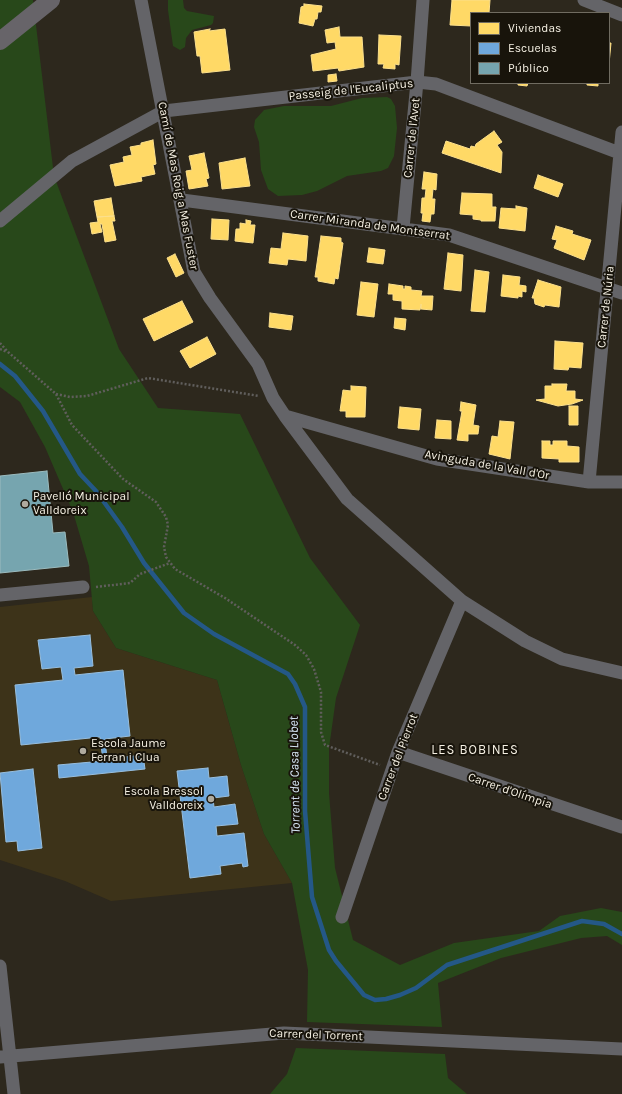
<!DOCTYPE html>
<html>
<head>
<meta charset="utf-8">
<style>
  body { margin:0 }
  #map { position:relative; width:622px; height:1094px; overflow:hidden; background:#2d281d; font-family:Karla,sans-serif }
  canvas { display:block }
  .legend { position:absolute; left:470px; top:12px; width:140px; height:72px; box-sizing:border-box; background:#18140b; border:1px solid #706c61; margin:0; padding:5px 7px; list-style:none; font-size:12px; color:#f5f0e3 }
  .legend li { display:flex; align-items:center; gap:8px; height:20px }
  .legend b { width:20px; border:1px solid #706c61 }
</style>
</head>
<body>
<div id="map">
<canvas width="622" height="1094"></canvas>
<ul class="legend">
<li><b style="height:11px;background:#ffd966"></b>Viviendas</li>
<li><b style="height:11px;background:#6fa8dc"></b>Escuelas</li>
<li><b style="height:11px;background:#76a5af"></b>Público</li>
</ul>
</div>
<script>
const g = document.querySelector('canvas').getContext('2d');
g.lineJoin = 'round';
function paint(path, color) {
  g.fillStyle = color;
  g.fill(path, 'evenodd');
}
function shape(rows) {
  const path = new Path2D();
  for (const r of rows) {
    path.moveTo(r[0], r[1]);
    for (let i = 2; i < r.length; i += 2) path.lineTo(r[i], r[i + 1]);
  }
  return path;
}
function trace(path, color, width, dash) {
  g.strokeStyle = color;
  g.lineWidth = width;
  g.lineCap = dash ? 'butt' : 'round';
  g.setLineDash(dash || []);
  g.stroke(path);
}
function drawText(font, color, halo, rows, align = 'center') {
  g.font = font + ' Karla,sans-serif';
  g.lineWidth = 4;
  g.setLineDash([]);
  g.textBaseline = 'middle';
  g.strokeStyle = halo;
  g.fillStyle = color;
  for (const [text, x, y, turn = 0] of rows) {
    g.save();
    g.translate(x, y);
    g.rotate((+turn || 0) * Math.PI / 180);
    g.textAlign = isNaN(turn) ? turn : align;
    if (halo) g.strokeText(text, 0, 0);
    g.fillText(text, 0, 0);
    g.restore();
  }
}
paint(shape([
  [92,597,93,611,116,648,217,680,241,765,264,834,292,883,111,901,65,881,0,860,0,607]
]), '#3d3319');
paint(shape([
  [0,0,33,0,54,176,119,349,158,408,240,414,310,558,360,625,336,698,329,748,329,793,335,868,353,940,400,965,454,943,539,931,560,916,601,908,622,912,622,945,607,936,581,938,501,958,438,983,442,1027,307,1022,308,970,292,883,264,834,241,765,217,680,116,648,93,611,89,566,73,512,45,447,20,402,0,387],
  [168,0,183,0,184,8,187,11,214,16,213,23,211,25,192,30,186,38,185,47,180,50,173,46,168,10],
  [387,97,391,99,395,106,397,128,394,156,388,168,381,171,347,176,317,191,302,195,278,196,268,189,261,170,259,142,254,127,255,120,264,110,284,106,331,106,362,98],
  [296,1048,445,1054,448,1078,467,1094,270,1094,287,1074]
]), '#28481a');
const homes = shape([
  [452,0,490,0,489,13,471,13,471,26,450,25,452,0],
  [304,4,322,6,321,12,318,12,317,19,315,19,313,26,299,23,301,7,304,6,304,4],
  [339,27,340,37,362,37,364,67,339,71,338,68,313,71,311,55,336,49,335,42,327,43,325,30,339,27],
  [210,29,209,31,225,29,230,70,202,73,200,56,197,56,194,32,210,29],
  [379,35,401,36,399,65,395,64,395,69,383,68,384,64,378,64,379,35],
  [609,43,611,43,609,64,609,43],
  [336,74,337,81,328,82,328,75,336,74],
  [518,83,528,83,527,86,518,85,518,83],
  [587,83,598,83,598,86,587,85,587,83],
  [494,131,502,142,497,145,502,152,501,173,442,153,446,141,470,149,471,146,475,147,476,144,494,131],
  [153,140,156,164,153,165,155,174,141,177,142,181,115,186,110,165,124,162,123,157,132,155,130,147,141,145,141,143,153,140],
  [204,153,209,178,206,179,208,186,189,189,186,171,192,170,189,156,204,153],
  [245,158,250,186,222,189,219,163,245,158],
  [424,172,437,174,436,190,433,189,432,199,435,199,434,214,431,214,430,222,422,221,423,213,421,213,422,198,425,198,426,189,422,189,424,172],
  [538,175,563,184,558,197,534,188,538,175],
  [462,193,492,194,492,207,496,207,495,221,481,221,481,220,473,219,473,215,460,214,462,193],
  [111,198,114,216,97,217,94,201,111,198],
  [516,206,527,208,525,231,499,228,501,208,516,209,516,206],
  [114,216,115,221,112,221,116,240,105,242,102,224,100,224,102,232,92,234,90,223,98,222,97,217,114,216],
  [212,219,229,220,228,240,211,239,212,219],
  [246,220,251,221,250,225,255,225,253,243,235,241,236,229,240,229,240,223,246,224,246,220],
  [556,226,573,231,572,234,591,240,584,260,554,248,557,240,552,239,556,226],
  [283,233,308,236,306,261,288,259,287,265,269,263,271,248,281,249,283,233],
  [321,236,341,238,341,242,343,243,338,279,335,278,334,284,318,281,318,277,315,277,321,236],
  [369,248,385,250,383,264,367,262,369,248],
  [448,253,463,255,461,291,444,289,448,253],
  [175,254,184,273,176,277,167,258,175,254],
  [475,270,489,272,485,312,471,311,475,270],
  [503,275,520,277,519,285,526,286,526,292,522,291,522,297,518,296,518,298,501,296,503,275],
  [538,280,561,287,559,307,545,305,544,307,535,304,534,298,532,298,538,280],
  [361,282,378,284,374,317,357,315,361,282],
  [389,284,403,286,403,289,405,289,405,286,411,287,411,290,422,291,421,296,433,296,432,310,421,309,421,304,420,310,402,309,402,301,393,300,393,294,388,294,389,284],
  [182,301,193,322,154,341,143,319,182,301],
  [270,313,293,316,291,330,269,327,270,313],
  [395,318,406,319,405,330,394,328,395,318],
  [207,337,216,354,190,368,180,351,207,337],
  [555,341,583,343,581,368,569,367,568,370,554,369,555,341],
  [552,384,567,384,566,391,575,391,575,399,583,400,572,404,558,406,536,400,545,399,545,386,552,386,552,384],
  [351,386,366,387,365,417,346,417,346,411,340,411,343,390,351,391,351,386],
  [461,402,476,405,473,425,479,426,478,434,468,434,468,441,457,440,462,411,460,411,461,402],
  [569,406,578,406,578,425,569,425,569,406],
  [400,407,421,409,419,430,398,428,400,407],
  [437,420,451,421,451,439,435,438,437,420],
  [500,421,514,422,510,459,489,454,492,436,498,437,500,421],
  [542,441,550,441,550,445,553,445,553,441,567,441,567,446,579,447,579,462,559,462,559,459,542,458,542,441]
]);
paint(homes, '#ffd966');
trace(homes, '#fce08c', 1);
const schools = shape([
  [90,635,93,666,74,668,75,675,123,670,130,736,105,739,107,759,143,755,145,769,59,778,58,765,103,761,100,737,21,745,15,685,63,680,61,667,42,669,38,640,90,635],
  [208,768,209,778,227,776,229,796,213,798,214,807,235,804,238,824,216,826,217,836,244,833,248,866,243,867,242,863,220,866,221,874,190,878,177,771,208,768],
  [33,769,42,848,18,851,17,841,6,842,0,773,33,769]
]);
paint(schools, '#6fa8dc');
trace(schools, '#97bede', 1);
const public = shape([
  [47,471,53,533,65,532,69,566,0,573,0,476,47,471]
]);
paint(public, '#76a5af');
trace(public, '#9cbcbf', 1);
trace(shape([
  [0,364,15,376,43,411,80,474,96,491,122,527,144,563,184,613,214,634,288,674,295,684,305,707,305,811,312,897,329,950,336,961,364,995,375,1000,386,999,400,995,416,988,447,965,582,921,604,924,622,934]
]), '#245887', 4.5);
trace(shape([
  [0,343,8,352,56,394,72,425,123,479,156,502,166,517,168,525,164,547,166,557,175,569,225,598,295,645,306,655,314,669,321,692,321,732,325,745,380,765],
  [0,349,7,352],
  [56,394,70,397,87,396,148,378,259,396],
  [96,587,130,583,140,574,170,563]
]), '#605e5c', 2.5, [2, 2]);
trace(shape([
  [141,0,194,272,210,298,258,364,273,398,285,416,347,499,462,601,525,641,562,659,622,673],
  [584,0,622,15],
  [182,200,449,235,622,293],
  [0,221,72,161,164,111,417,82,436,84,622,154],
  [403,228,417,82,423,0],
  [285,416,437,459,589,482,622,482],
  [589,482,622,132],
  [0,595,83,587],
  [398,752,622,827],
  [342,917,398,752,462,601],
  [0,966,14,1094],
  [0,1057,284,1033,622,1049]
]), '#646468', 13);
trace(shape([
  [0,41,51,0]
]), '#676469', 18);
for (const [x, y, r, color] of [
  [25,504,4,"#afaa9e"],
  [83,751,4,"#afaa9e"],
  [211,799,4,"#afaa9e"]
]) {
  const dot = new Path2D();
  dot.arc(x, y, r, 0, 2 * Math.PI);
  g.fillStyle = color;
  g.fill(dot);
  trace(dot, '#18140b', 1.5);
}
drawText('12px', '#f5f0e3', '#18140b', [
  ["Passeig de l'Eucaliptus",351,90,-6],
  ["Carrer de l'Avet",412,138,-84],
  ["Camí de Mas Roig a Mas Fuster",178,186,79],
  ["Carrer Miranda de Montserrat",370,225,8],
  ["Carrer de Núria",606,307,-84],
  ["Avinguda de la Vall d'Or",487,465,10],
  ["Carrer del Pierrot",398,757,-69],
  ["Carrer d'Olímpia",510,791,19],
  ["Carrer del Torrent",316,1035,2]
]);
drawText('12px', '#f5f0e3', '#18140b', [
  ["Pavelló Municipal",33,497],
  ["Valldoreix",33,511],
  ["Escola Jaume",91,744],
  ["Ferran i Clua",91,758],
  ["Escola Bressol",203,792,"right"],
  ["Valldoreix",203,806,"right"]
], 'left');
g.letterSpacing = '1px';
drawText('13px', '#f5f0e3', '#18140b', [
  ["LES BOBINES",475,750]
]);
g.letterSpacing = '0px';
drawText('italic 13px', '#d6e5f5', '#18140b', [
  ["Torrent de Casa Llobet",295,775,-91]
]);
</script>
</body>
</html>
